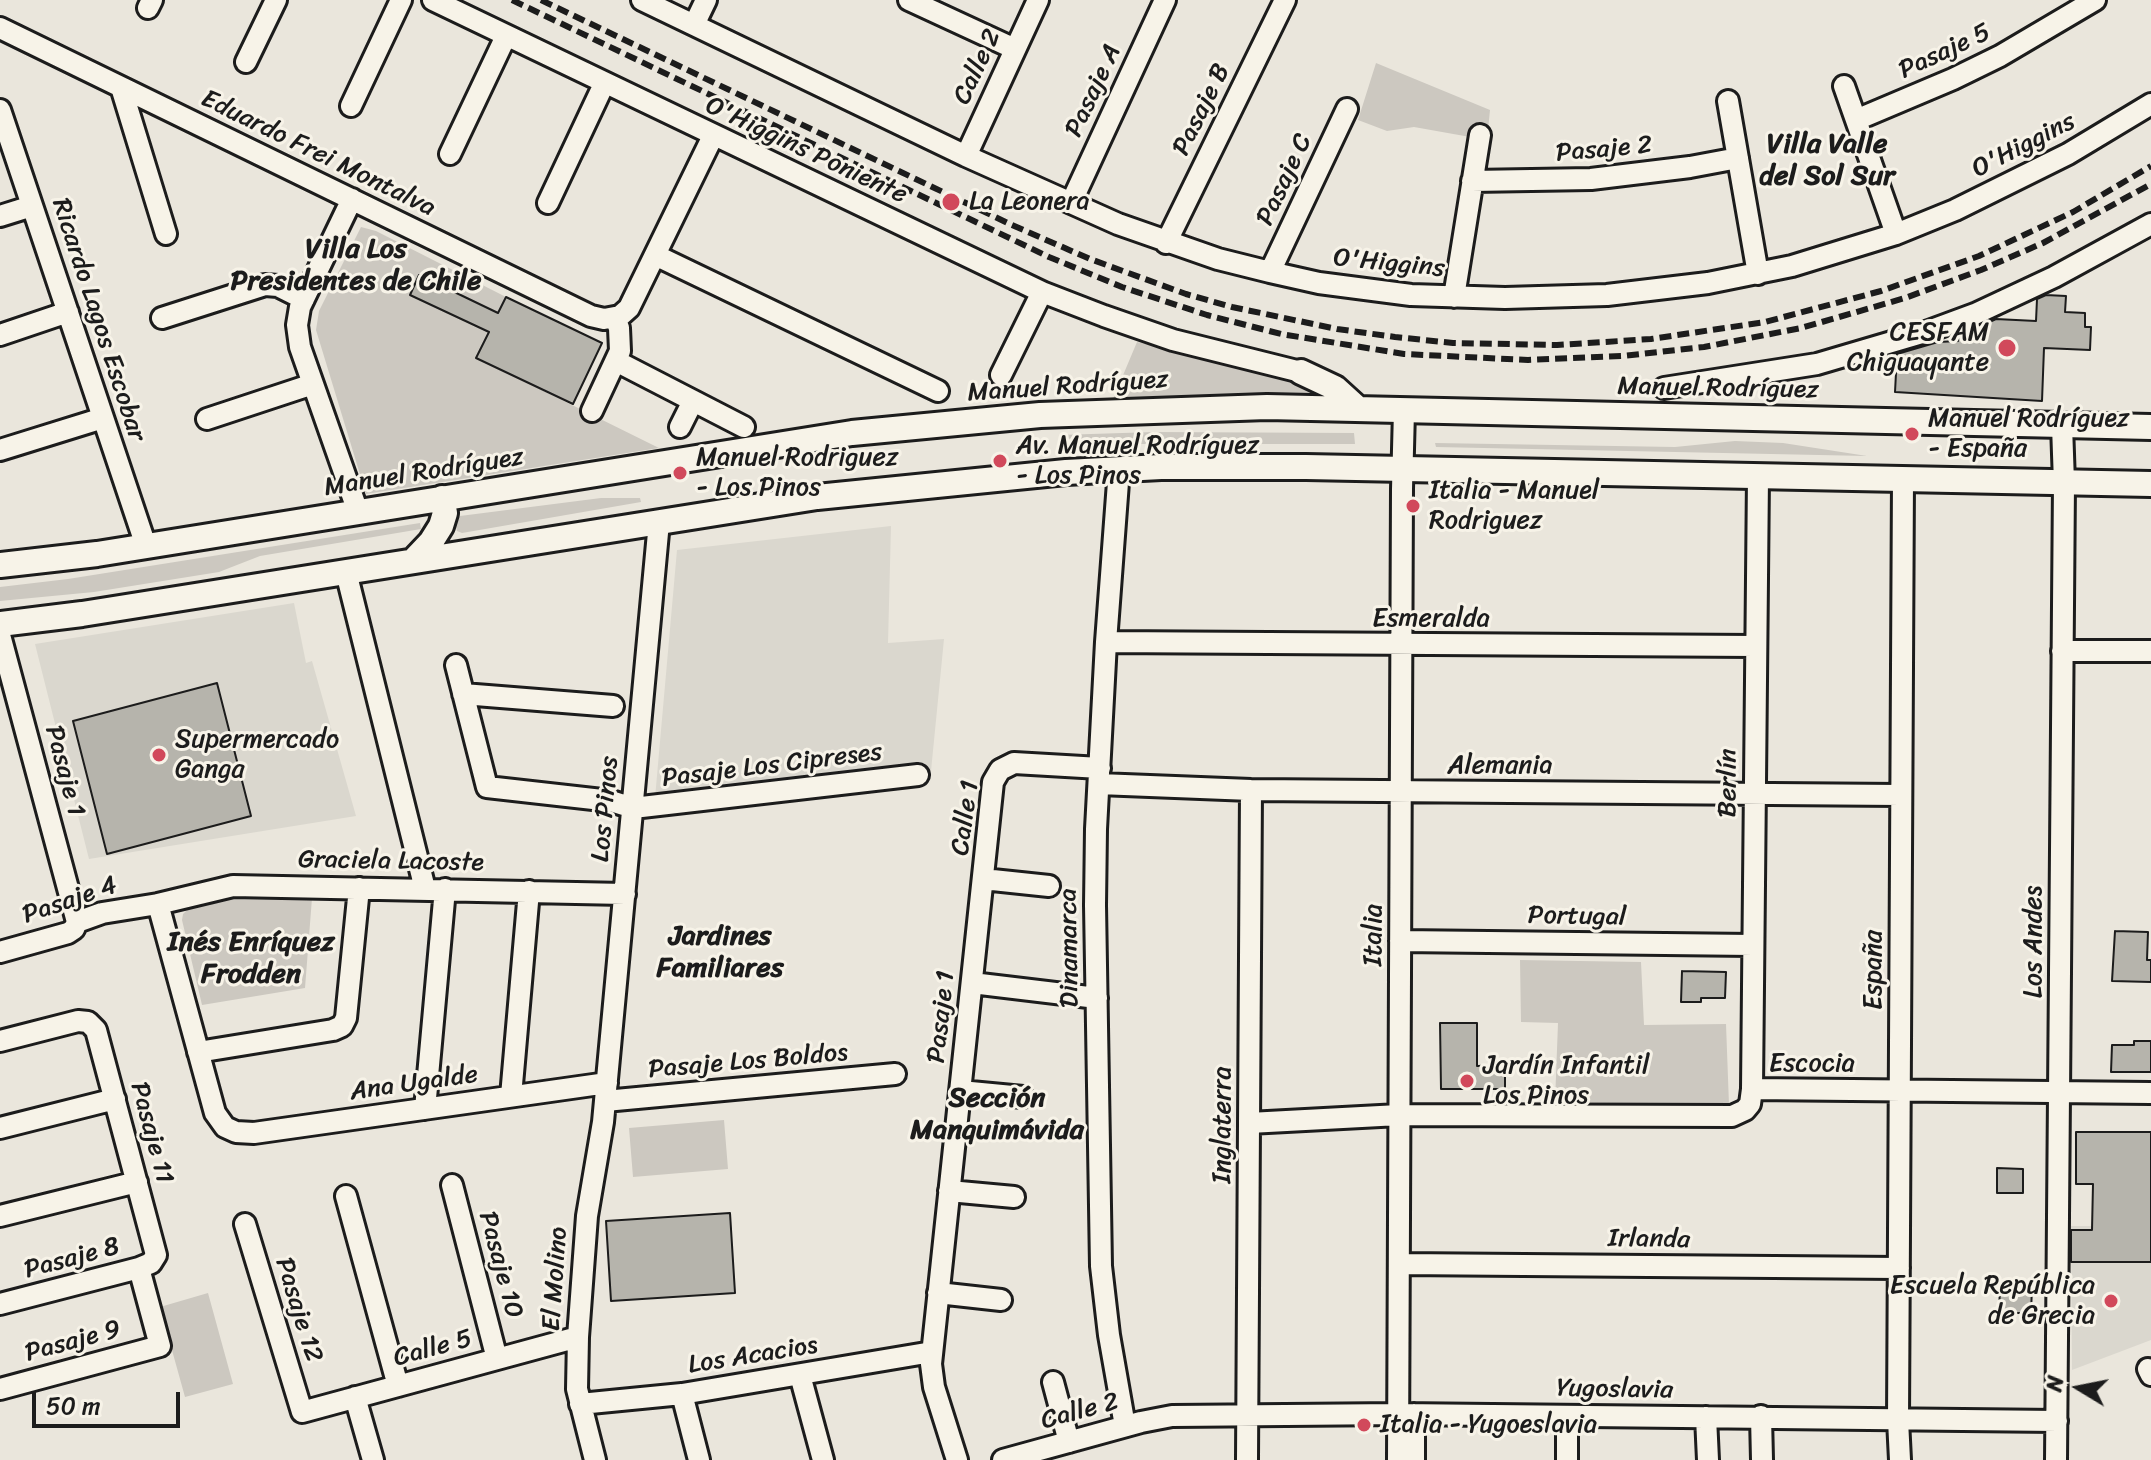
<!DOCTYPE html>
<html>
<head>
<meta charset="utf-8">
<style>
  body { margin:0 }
  #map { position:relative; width:2151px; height:1460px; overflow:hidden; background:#eae6dc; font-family:Sriracha,sans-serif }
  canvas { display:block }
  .north { position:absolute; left:2039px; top:1348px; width:80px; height:80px; -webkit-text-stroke:6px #f7f3e8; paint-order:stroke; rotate:280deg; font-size:22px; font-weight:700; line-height:32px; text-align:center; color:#1c1c1c }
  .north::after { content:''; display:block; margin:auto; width:28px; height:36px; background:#1c1c1c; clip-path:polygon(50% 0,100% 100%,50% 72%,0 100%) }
  .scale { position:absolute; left:32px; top:1392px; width:148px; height:36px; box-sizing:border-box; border:4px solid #1c1c1c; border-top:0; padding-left:10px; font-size:24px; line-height:28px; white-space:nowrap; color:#1c1c1c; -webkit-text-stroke:6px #f7f3e8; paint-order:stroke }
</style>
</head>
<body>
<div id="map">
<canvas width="2151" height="1460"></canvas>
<div class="north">N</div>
<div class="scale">50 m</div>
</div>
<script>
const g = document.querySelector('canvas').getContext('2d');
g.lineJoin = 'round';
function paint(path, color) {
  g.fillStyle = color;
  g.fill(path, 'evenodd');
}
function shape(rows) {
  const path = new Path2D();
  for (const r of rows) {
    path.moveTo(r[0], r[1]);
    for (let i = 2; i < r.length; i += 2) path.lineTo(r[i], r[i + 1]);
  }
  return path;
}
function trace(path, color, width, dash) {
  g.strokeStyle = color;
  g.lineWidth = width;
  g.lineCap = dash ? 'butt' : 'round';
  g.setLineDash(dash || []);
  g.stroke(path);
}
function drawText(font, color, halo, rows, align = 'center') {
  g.font = font + ' Sriracha,sans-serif';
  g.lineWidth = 6;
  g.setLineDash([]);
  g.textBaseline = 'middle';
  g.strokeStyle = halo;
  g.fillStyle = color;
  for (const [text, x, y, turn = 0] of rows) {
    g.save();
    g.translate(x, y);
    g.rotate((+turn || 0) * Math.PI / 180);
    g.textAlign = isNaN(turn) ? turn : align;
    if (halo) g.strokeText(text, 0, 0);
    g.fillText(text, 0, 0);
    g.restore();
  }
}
paint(shape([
  [891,526,888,643,944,639,931,771,655,798,677,550],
  [294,603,306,663,312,661,356,816,89,859,35,644],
  [2071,1226,2151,1226,2151,1340,2072,1370]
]), '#dad7ce');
paint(shape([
  [1376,63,1490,110,1487,140,1414,127,1387,131,1358,120],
  [361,227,376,231,506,297,477,358,659,448,366,494,316,330,319,311],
  [1137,342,1305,380,1338,398,1113,399],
  [1154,432,1354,433,1355,444,1133,444,1061,438,1060,435],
  [1735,441,1783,443,1867,456,1436,447,1435,443,1675,447],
  [601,498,640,498,641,502,462,533,457,531,456,527,456,519,460,516],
  [420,523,421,529,260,556,219,572,94,592,0,601,0,587,68,579],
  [244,896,312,898,305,988,202,1005,182,920,183,914,189,908],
  [1520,960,1641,962,1644,1025,1726,1024,1729,1105,1555,1102,1558,1023,1521,1022],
  [724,1120,728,1169,633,1177,629,1128],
  [208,1293,233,1384,185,1397,160,1307]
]), '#ccc8c0');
const building = shape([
  [419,275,498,313,506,297,602,343,573,404,476,358,489,332,410,295,419,275],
  [2046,295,2066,296,2065,312,2085,313,2085,327,2091,327,2090,350,2044,348,2042,401,1895,392,1897,354,1938,342,1958,341,1958,334,1965,332,1982,333,1983,325,1996,319,2036,321,2037,299,2046,295],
  [217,683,251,816,107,854,73,721,217,683],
  [2115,931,2148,932,2147,960,2151,960,2151,982,2112,981,2115,931],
  [1682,971,1726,972,1725,998,1701,998,1701,1002,1681,1002,1682,971],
  [1440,1023,1477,1023,1477,1066,1505,1065,1505,1089,1441,1089,1440,1023],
  [2134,1041,2151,1041,2151,1072,2111,1072,2112,1045,2134,1045,2134,1041],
  [2076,1132,2151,1132,2151,1262,2071,1262,2071,1230,2092,1230,2093,1184,2076,1184,2076,1132],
  [1997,1168,2023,1169,2023,1193,1997,1193,1997,1168],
  [730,1213,735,1293,611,1301,606,1221,730,1213],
  [2000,1286,2032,1287,2031,1313,1999,1313,2000,1286]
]);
paint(building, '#b6b4ac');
trace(building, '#1c1c1c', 2);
const minor = shape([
  [433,0,1042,292,1104,316,1173,340,1301,372],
  [642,0,966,156,1118,224,1218,259,1270,272,1319,283,1411,295,1505,298,1607,295,1708,283,1792,266,1896,234,1955,210,2068,154,2151,104],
  [909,0,1015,49],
  [148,8,152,0],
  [694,25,706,0],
  [0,28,591,316,604,319,620,316,629,308,713,136],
  [246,62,276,0],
  [1844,86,1896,234],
  [121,87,166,234],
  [1728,101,1758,274],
  [351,106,401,0],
  [0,110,146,546],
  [1856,120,1953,79,2000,56,2095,0],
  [450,154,506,36],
  [966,156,1038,0],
  [1472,181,1591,179,1690,167,1738,158],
  [352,199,300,307,297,325,300,347,358,512],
  [548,203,604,84],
  [1071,203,1165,0],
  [0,216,32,206],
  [1166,243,1285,0],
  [655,255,938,391],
  [1270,272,1347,109],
  [1454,297,1480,135],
  [162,318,265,285,278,286,304,299],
  [0,335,68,312],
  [616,361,744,427],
  [1001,375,1042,292],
  [1664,388,1817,364,1929,331,1975,314,2054,277,2151,224],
  [592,411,620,351,619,328,615,318],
  [207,419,313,384],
  [680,427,693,401],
  [0,450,103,418],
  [1119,469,1106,642,1096,829,1095,905,1101,1266,1109,1335,1125,1426],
  [346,572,425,889],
  [0,635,77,922],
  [1106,642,1756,646],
  [2062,651,2151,651],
  [456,665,487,787,611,801,633,808,918,775],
  [463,694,613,706],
  [1099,784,1251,790,1901,795],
  [983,879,1049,886],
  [158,904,215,1113,225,1127,236,1132,254,1133,607,1083],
  [1400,941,1753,945],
  [0,952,68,933,74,929,77,922,102,913,158,904,233,886,625,894],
  [972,983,1097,998],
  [0,1041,78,1021,88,1022,96,1030,156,1255,151,1263,139,1268,0,1304],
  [198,1052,333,1030,342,1026,346,1018,359,888],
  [1752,1089,2151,1093],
  [960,1091,1023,1097],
  [511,1096,529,891],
  [605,1101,895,1074],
  [425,1109,445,889],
  [1249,1123,1399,1115,1732,1116,1745,1110,1750,1104,1752,1089,1758,476],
  [0,1128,115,1099],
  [452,1185,497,1359],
  [949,1191,1014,1197],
  [346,1196,398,1386],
  [0,1216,137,1182],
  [245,1224,302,1412,578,1337],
  [1399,1264,1899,1268],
  [938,1293,1001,1300],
  [2148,1369,2151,1375],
  [800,1375,823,1460],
  [1053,1382,1069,1442],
  [0,1389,160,1346,139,1268],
  [682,1394,699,1460],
  [355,1397,373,1460],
  [580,1404,682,1394,932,1352],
  [1761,1416,1762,1460],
  [1706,1417,1708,1460],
  [595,1460,577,1389,578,1337,587,1216,603,1122,659,522],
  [957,1460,934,1387,931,1364,993,782,1000,770,1014,763,1100,768],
  [1003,1460,1141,1422,1172,1416,1399,1414,2057,1421],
  [1247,1460,1251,790],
  [1398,1460,1402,489,1404,410],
  [1414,1460,1414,1414],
  [1567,1460,1567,1416],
  [1900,1460,1898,1420,1903,479],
  [2056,1460,2064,483,2062,425]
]);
const major = shape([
  [1301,372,1335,388,1357,408],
  [413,561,431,542,441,526,445,513,442,498],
  [0,565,97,554,852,433,1040,415,1267,407,2151,427],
  [0,624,82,614,817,497,1066,472,1161,467,1306,467,2151,484]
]);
trace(minor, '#1c1c1c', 26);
trace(major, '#1c1c1c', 30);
trace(minor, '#f7f3e8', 20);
trace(major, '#f7f3e8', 24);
trace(shape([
  [512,0,1049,257,1122,287,1207,315,1281,334,1404,354,1528,360,1623,356,1704,347,1801,328,1905,298,1981,270,2043,243,2151,184],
  [541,0,1012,225,1090,259,1186,294,1232,307,1337,329,1395,337,1453,343,1557,345,1651,339,1765,322,1881,291,1979,256,2073,212,2151,166]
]), '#1c1c1c', 6, [12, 6]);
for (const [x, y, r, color] of [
  [951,202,10,"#d1495b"],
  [2007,348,10,"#d1495b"],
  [1912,434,8,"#d1495b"],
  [1000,461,8,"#d1495b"],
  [680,473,8,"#d1495b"],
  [1413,506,8,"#d1495b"],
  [159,755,8,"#d1495b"],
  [1467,1081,8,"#d1495b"],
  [2111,1301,8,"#d1495b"],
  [1364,1425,8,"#d1495b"]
]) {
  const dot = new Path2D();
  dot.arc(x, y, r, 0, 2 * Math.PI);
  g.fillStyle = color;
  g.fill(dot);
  trace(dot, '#f7f3e8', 3);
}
drawText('26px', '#1c1c1c', '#f7f3e8', [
  ["Pasaje 5",1945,52,-25],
  ["Calle 2",978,67,-65],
  ["Pasaje A",1094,91,-65],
  ["Pasaje B",1202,110,-64],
  ["O'Higgins",2024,146,-27],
  ["Pasaje 2",1604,150,-5],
  ["O'Higgins Poniente",806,151,25],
  ["Eduardo Frei Montalva",318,154,26],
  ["Pasaje C",1285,180,-65],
  ["O'Higgins",1389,264,6],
  ["Ricardo Lagos Escobar",98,320,72],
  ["Manuel Rodríguez",1068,387,-4],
  ["Manuel Rodríguez",1718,389,1],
  ["Manuel Rodríguez",424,473,-9],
  ["Esmeralda",1431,619],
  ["Pasaje Los Cipreses",772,766,-7],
  ["Alemania",1500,766],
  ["Pasaje 1",64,771,75],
  ["Berlín",1729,783,-89],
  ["Los Pinos",606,809,-85],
  ["Calle 1",966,818,-82],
  ["Graciela Lacoste",391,862,1],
  ["Pasaje 4",70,901,-19],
  ["Portugal",1577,917,1],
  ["Italia",1374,935,-90],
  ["Los Andes",2034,942,-90],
  ["Dinamarca",1070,948,-91],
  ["España",1874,970,-90],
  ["Pasaje 1",942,1017,-84],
  ["Pasaje Los Boldos",748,1062,-5],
  ["Escocia",1812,1064],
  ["Ana Ugalde",414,1084,-8],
  ["Inglaterra",1223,1125,-90],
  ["Pasaje 11",151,1133,75],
  ["Irlanda",1649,1240,1],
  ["Pasaje 8",72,1259,-15],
  ["Pasaje 10",500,1265,75],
  ["El Molino",556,1279,-86],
  ["Pasaje 12",298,1310,73],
  ["Pasaje 9",73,1342,-15],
  ["Calle 5",433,1349,-15],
  ["Los Acacios",753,1356,-9],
  ["Yugoslavia",1615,1390,1],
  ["Calle 2",1080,1412,-15]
]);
drawText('26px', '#1c1c1c', '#f7f3e8', [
  ["La Leonera",969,202],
  ["CESFAM",1989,333,"right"],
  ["Chiguayante",1989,363,"right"],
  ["Manuel Rodríguez",1928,419],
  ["- España",1928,449],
  ["Av. Manuel Rodríguez",1016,446],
  ["- Los Pinos",1016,476],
  ["Manuel Rodriguez",696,458],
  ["- Los Pinos",696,488],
  ["Italia - Manuel",1429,491],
  ["Rodriguez",1429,521],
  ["Supermercado",175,740],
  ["Ganga",175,770],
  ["Jardín Infantil",1483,1066],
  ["Los Pinos",1483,1096],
  ["Escuela República",2095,1286,"right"],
  ["de Grecia",2095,1316,"right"],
  ["Italia - Yugoeslavia",1380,1425]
], 'left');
drawText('bold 28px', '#1c1c1c', '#f7f3e8', [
  ["Villa Valle",1827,145],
  ["del Sol Sur",1827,177],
  ["Villa Los",356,250],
  ["Presidentes de Chile",356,282],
  ["Jardines",720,937],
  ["Familiares",720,969],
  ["Inés Enríquez",251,943],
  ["Frodden",251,975],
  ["Sección",997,1099],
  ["Manquimávida",997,1131]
]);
</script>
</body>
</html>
